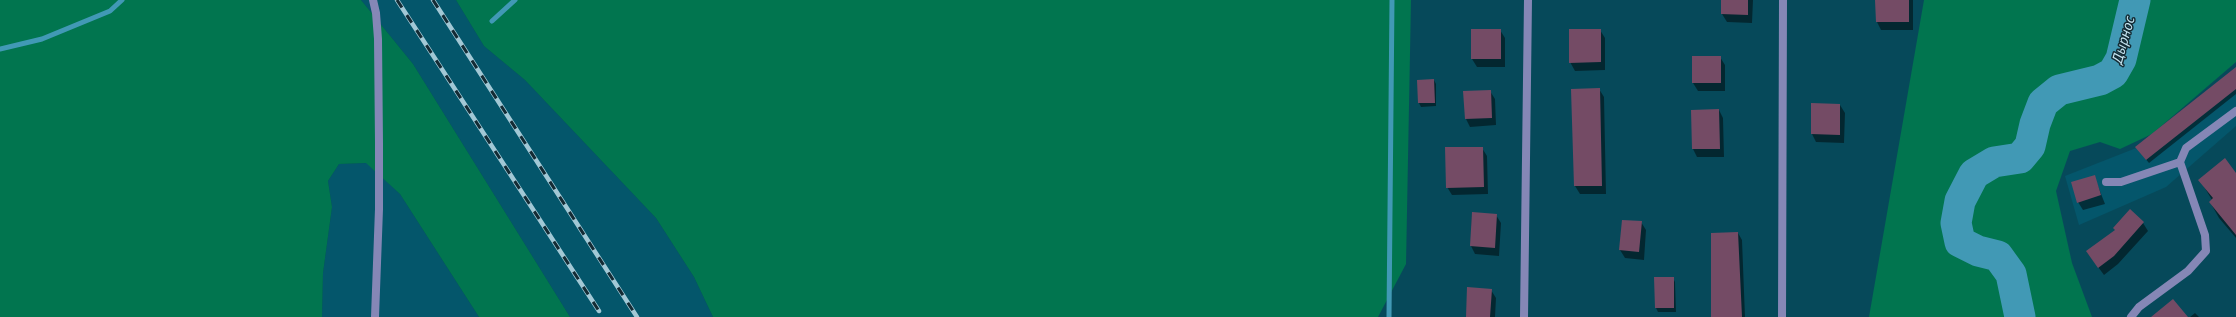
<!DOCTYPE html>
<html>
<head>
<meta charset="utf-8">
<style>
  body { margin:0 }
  canvas { display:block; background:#06495a }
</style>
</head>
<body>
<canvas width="2236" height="317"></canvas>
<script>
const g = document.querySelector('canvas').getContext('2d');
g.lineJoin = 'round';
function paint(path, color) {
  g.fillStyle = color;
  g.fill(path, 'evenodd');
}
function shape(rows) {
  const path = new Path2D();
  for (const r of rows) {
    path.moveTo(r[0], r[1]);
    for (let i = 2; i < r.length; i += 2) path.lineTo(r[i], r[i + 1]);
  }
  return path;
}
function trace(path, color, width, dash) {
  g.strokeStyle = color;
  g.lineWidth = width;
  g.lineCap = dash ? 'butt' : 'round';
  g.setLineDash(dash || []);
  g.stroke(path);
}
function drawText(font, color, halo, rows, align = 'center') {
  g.font = font + ' "PT Sans",sans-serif';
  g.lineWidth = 3;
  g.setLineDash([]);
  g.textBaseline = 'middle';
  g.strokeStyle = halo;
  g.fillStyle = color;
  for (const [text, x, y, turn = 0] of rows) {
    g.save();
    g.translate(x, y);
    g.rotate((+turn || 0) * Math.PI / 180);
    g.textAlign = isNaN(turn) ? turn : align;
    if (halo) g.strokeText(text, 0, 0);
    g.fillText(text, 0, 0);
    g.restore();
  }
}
paint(shape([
  [361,0,456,0,484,46,525,80,656,218,694,277,713,317,570,317,413,64],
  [2236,67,2236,126,2166,187,2079,225,2065,176,2149,143],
  [367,163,400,194,479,317,322,317,323,273,332,207,328,181,339,164]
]), '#04566b');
paint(shape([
  [0,0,361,0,413,64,570,317,479,317,400,194,366,163,339,164,328,181,332,207,323,273,322,317,0,317],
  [456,0,1411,0,1406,264,1378,317,713,317,694,277,656,218,525,80,484,46],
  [1924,0,2236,0,2236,62,2152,134,2120,149,2100,142,2070,151,2056,191,2072,263,2092,317,1869,317]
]), '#01754f');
paint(shape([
  [1722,0,1753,0,1752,23,1727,22,1722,14],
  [1876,0,1913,0,1913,30,1881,30,1877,22],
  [1500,30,1505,38,1505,67,1477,67,1472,59],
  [1600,30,1605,38,1605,70,1575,71,1570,62],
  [1720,57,1725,65,1725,91,1698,91,1693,83],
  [2236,68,2236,94,2149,163,2139,151],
  [1434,80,1436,84,1436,106,1421,107,1419,103],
  [1599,89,1604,97,1606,194,1580,194,1575,186,1572,90],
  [1490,91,1495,99,1496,125,1470,127,1466,119],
  [1812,104,1840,105,1845,113,1844,143,1816,142,1812,134],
  [1719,110,1723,118,1724,157,1697,157,1693,149],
  [1482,148,1487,156,1488,194,1452,195,1447,187],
  [2236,174,2236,238,2219,218,2210,202,2212,200,2200,180],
  [2094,176,2105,204,2083,210,2078,202],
  [1472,213,1496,215,1501,223,1499,256,1475,254,1471,246],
  [1641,222,1646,230,1644,260,1625,258,1620,250],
  [2143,223,2148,231,2118,264,2104,275,2087,252],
  [1738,233,1742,240,1745,317,1712,317],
  [1673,278,1675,282,1676,312,1658,312,1656,308],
  [1491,290,1496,298,1495,317,1467,317],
  [2195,313,2199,317,2190,317]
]), '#0007');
trace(shape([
  [492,21,515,0],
  [0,49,42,39,110,11,122,0],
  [1389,317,1392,0]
]), '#4199b5', 5);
trace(shape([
  [2020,317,2011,274,1998,256,1978,251,1960,242,1956,223,1960,201,1974,174,1994,162,2020,158,2030,146,2035,124,2043,103,2059,90,2100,80,2113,73,2121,59,2135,0]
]), '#4199b5', 31);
paint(shape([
  [1721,0,1748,0,1748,15,1721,14],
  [1875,0,1909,0,1909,22,1876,22],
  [1471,29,1501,29,1501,59,1471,59],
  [1569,29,1601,29,1601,62,1569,63],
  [1692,56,1721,56,1721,83,1692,83],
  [2236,67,2236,89,2146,160,2135,147],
  [1434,79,1435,103,1418,103,1417,80],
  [1600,88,1602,186,1574,186,1571,89],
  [1491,90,1492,118,1465,119,1463,91],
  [1811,103,1840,104,1840,135,1811,134],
  [1719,109,1720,149,1692,149,1691,110],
  [1445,147,1483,147,1484,187,1446,188],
  [2225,158,2236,173,2236,235,2209,202,2213,198,2198,180],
  [2095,175,2101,195,2077,203,2071,182],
  [2130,209,2144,222,2114,256,2098,268,2086,251,2115,230,2113,228],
  [1472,212,1497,214,1495,248,1470,246],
  [1622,220,1642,221,1639,252,1619,250],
  [1738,232,1742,317,1711,317,1711,233],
  [1654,277,1674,277,1674,308,1655,308],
  [1467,287,1492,289,1490,317,1466,317],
  [2173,299,2188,317,2151,317]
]), '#744b65');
trace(shape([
  [2106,182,2121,182,2180,162],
  [2131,317,2139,307,2188,271,2206,251,2205,235,2180,162,2186,148,2236,111]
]), '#8587b6', 8);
trace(shape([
  [373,0,376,13,378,39,379,143,379,209,375,317],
  [1524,317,1528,0],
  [1782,317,1783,0]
]), '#8587b6', 8);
const rail = shape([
  [397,0,599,311],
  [433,0,637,317]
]);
trace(rail, '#a2c8d5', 4.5);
trace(rail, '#142b34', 3, [9]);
drawText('italic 15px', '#c6e6f2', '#142b34', [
  ["Дырнос",2124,40,-74]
]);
</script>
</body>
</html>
